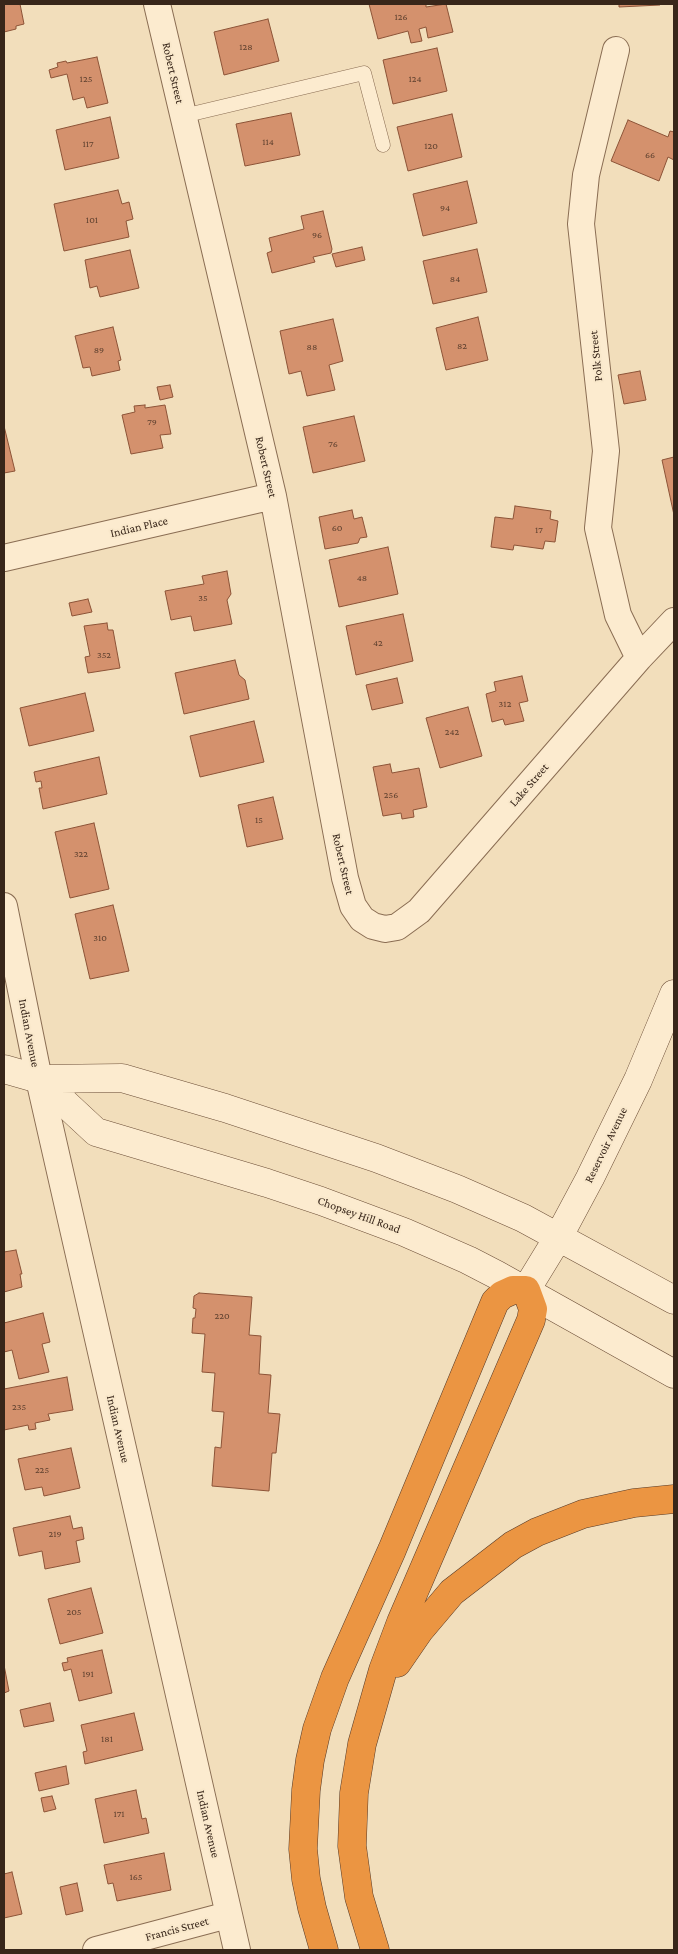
<!DOCTYPE html>
<html>
<head>
<meta charset="utf-8">
<style>
  body { margin:0 }
  #map { position:relative; width:678px; height:1954px; overflow:hidden; background:#f2debb; font-family:"Crimson Pro",serif }
  canvas { display:block }
  .frame { position:absolute; inset:0; border:5px solid #38261a; pointer-events:none }
</style>
</head>
<body>
<div id="map">
<canvas width="678" height="1954"></canvas>
<div class="frame"></div>
</div>
<script>
const g = document.querySelector('canvas').getContext('2d');
g.lineJoin = 'round';
function paint(path, color) {
  g.fillStyle = color;
  g.fill(path, 'evenodd');
}
function shape(rows) {
  const path = new Path2D();
  for (const r of rows) {
    path.moveTo(r[0], r[1]);
    for (let i = 2; i < r.length; i += 2) path.lineTo(r[i], r[i + 1]);
  }
  return path;
}
function trace(path, color, width, dash) {
  g.strokeStyle = color;
  g.lineWidth = width;
  g.lineCap = dash ? 'butt' : 'round';
  g.setLineDash(dash || []);
  g.stroke(path);
}
function drawText(font, color, halo, rows, align = 'center') {
  g.font = font + ' "Crimson Pro",serif';
  g.lineWidth = 4;
  g.setLineDash([]);
  g.textBaseline = 'middle';
  g.strokeStyle = halo;
  g.fillStyle = color;
  for (const [text, x, y, turn = 0] of rows) {
    g.save();
    g.translate(x, y);
    g.rotate((+turn || 0) * Math.PI / 180);
    g.textAlign = isNaN(turn) ? turn : align;
    if (halo) g.strokeText(text, 0, 0);
    g.fillText(text, 0, 0);
    g.restore();
  }
}
const building = shape([
  [4,4,20,4,24,24,16,26,16,29,4,32,4,4],
  [369,4,426,4,426,7,446,4,453,32,428,38,426,27,419,29,422,41,411,43,408,31,378,39,369,4],
  [619,4,660,4,660,5,619,7,619,4],
  [268,19,279,61,224,75,214,32,268,19],
  [437,48,447,91,393,104,383,60,437,48],
  [97,57,108,103,87,108,84,97,73,100,67,74,51,78,49,70,58,67,57,63,66,61,67,63,97,57],
  [291,113,300,155,245,166,236,124,291,113],
  [452,114,462,157,408,171,397,127,452,114],
  [110,117,119,158,65,170,56,130,110,117],
  [628,120,668,137,670,131,674,132,674,160,668,157,659,181,611,161,628,120],
  [467,181,477,223,423,236,413,194,467,181],
  [118,190,122,204,129,202,133,219,126,221,129,237,64,251,54,204,118,190],
  [323,211,332,249,331,253,313,257,315,262,272,273,267,253,272,251,269,238,304,229,301,216,323,211],
  [362,247,365,260,336,267,332,254,362,247],
  [477,249,487,292,433,304,423,261,477,249],
  [130,250,139,288,100,297,97,286,90,288,85,260,130,250],
  [478,317,488,360,446,370,436,328,478,317],
  [333,319,343,361,329,365,335,390,307,396,301,371,289,374,280,331,333,319],
  [113,327,121,360,118,361,120,370,92,376,90,367,83,368,75,336,113,327],
  [640,371,646,400,624,404,618,375,640,371],
  [170,385,173,397,160,400,157,387,170,385],
  [145,405,145,408,165,405,171,434,160,435,163,448,131,454,122,415,135,412,134,406,145,405],
  [354,416,365,461,313,473,303,427,354,416],
  [4,426,15,471,4,473,4,426],
  [674,457,674,515,662,460,674,457],
  [515,506,551,511,550,519,558,521,555,542,545,541,543,549,514,545,513,550,491,547,495,517,513,519,515,506],
  [352,510,354,519,362,517,367,537,360,538,358,543,325,549,319,517,352,510],
  [388,547,398,594,339,607,329,560,388,547],
  [227,571,231,594,227,600,232,624,194,631,191,616,171,620,165,591,204,584,202,576,227,571],
  [88,599,92,612,72,616,69,603,88,599],
  [403,614,413,661,356,675,346,626,403,614],
  [107,623,108,630,113,630,120,668,88,673,85,657,90,656,84,626,107,623],
  [235,660,239,675,245,680,249,699,184,714,175,673,235,660],
  [522,676,528,701,519,703,524,721,505,725,503,719,492,722,486,694,496,691,494,682,522,676],
  [397,678,403,703,372,710,366,685,397,678],
  [85,693,94,731,29,746,20,708,85,693],
  [468,707,482,756,440,768,426,718,468,707],
  [254,721,264,762,200,777,190,736,254,721],
  [99,757,107,794,43,809,39,788,42,788,41,781,36,782,34,772,99,757],
  [390,764,392,773,419,768,427,807,413,810,414,817,402,819,401,813,383,816,373,767,390,764],
  [273,797,283,839,247,847,238,805,273,797],
  [94,823,109,889,70,898,55,832,94,823],
  [113,905,129,971,90,979,75,914,113,905],
  [16,1250,22,1274,20,1274,22,1287,4,1292,4,1252,16,1250],
  [199,1293,252,1297,249,1335,261,1336,259,1374,271,1375,268,1413,280,1414,276,1453,272,1453,269,1491,212,1486,215,1447,221,1448,224,1412,212,1411,215,1373,202,1372,205,1334,192,1333,193,1318,195,1318,196,1309,193,1308,194,1296,199,1293],
  [43,1313,50,1342,42,1344,49,1372,19,1379,12,1350,4,1352,4,1323,43,1313],
  [67,1377,73,1410,48,1414,50,1420,35,1423,36,1429,29,1430,28,1425,4,1430,4,1389,67,1377],
  [71,1448,80,1488,44,1496,42,1487,25,1490,18,1459,71,1448],
  [70,1516,73,1529,82,1527,84,1539,76,1541,80,1562,45,1569,42,1551,19,1556,13,1528,70,1516],
  [91,1588,103,1633,60,1644,48,1599,91,1588],
  [102,1650,112,1693,79,1701,71,1669,64,1671,62,1663,68,1662,67,1658,102,1650],
  [4,1665,9,1691,4,1693,4,1665],
  [50,1703,54,1721,24,1727,20,1710,50,1703],
  [134,1713,143,1750,85,1764,83,1752,87,1751,81,1725,134,1713],
  [66,1766,69,1784,39,1791,35,1773,66,1766],
  [136,1790,142,1819,146,1818,149,1833,104,1843,95,1799,136,1790],
  [52,1796,56,1809,44,1812,41,1798,52,1796],
  [164,1853,171,1890,117,1901,113,1883,108,1884,104,1865,164,1853],
  [12,1872,22,1914,4,1918,4,1874,12,1872],
  [77,1883,83,1911,66,1915,60,1887,77,1883]
]);
paint(building, '#d4916d');
trace(building, '#8c5337', 1);
const lane = shape([
  [183,116,364,73,383,145]
]);
const street = shape([
  [157,4,273,496,345,878,353,906,362,919,373,926,385,929,397,927,419,911,639,658,674,621],
  [616,50,586,175,581,224,606,451,598,528,618,615,639,658],
  [4,558,273,496],
  [4,906,39,1079,237,1950],
  [96,1950,228,1915]
]);
const secondary = shape([
  [4,1069,39,1079,122,1078,225,1108,376,1158,457,1189,523,1218,674,1300],
  [39,1079,96,1132,267,1183,321,1201,404,1232,468,1260,497,1275,674,1374],
  [526,1290,559,1236,590,1178,638,1080,674,994]
]);
const highway = shape([
  [397,1663,419,1631,452,1592,513,1545,537,1532,583,1514,634,1503,674,1499],
  [324,1950,312,1908,306,1879,303,1849,306,1790,310,1760,317,1729,335,1678,392,1550,495,1302,502,1295,513,1290,526,1290,533,1309,531,1320,401,1622,383,1670,362,1744,354,1793,352,1846,359,1897,375,1950]
]);
trace(lane, '#8a6d53', 15);
trace(street, '#8a6d53', 28);
trace(secondary, '#6c4e37', 29);
trace(highway, '#573b29', 29);
trace(lane, '#fcebcf', 14);
trace(street, '#fcebcf', 26);
trace(secondary, '#fcebcf', 28);
trace(highway, '#eb9542', 28);
drawText('10px', '#5f412f', null, [
  ["126",401,17],
  ["128",246,47],
  ["125",86,79],
  ["124",415,79],
  ["114",268,142],
  ["117",88,144],
  ["120",431,146],
  ["66",650,155],
  ["94",445,208],
  ["101",92,220],
  ["96",317,235],
  ["84",455,279],
  ["82",462,346],
  ["88",312,347],
  ["89",99,350],
  ["79",152,422],
  ["76",333,444],
  ["60",337,528],
  ["17",539,530],
  ["48",362,578],
  ["35",203,598],
  ["42",378,643],
  ["352",104,655],
  ["312",505,704],
  ["242",452,732],
  ["256",391,795],
  ["15",259,820],
  ["322",81,854],
  ["310",100,938],
  ["220",222,1316],
  ["235",19,1407],
  ["225",42,1470],
  ["219",55,1534],
  ["205",74,1612],
  ["191",88,1674],
  ["181",107,1739],
  ["171",119,1814],
  ["165",136,1877]
]);
drawText('12px', '#38261a', '#f9e8cb', [
  ["Robert Street",173,73,77],
  ["Polk Street",596,356,-96],
  ["Robert Street",266,467,77],
  ["Indian Place",139,527,-13],
  ["Lake Street",529,785,-49],
  ["Robert Street",343,864,77],
  ["Indian Avenue",29,1033,79],
  ["Reservoir Avenue",606,1145,-64],
  ["Chopsey Hill Road",359,1215,20],
  ["Indian Avenue",118,1429,77],
  ["Indian Avenue",208,1824,77],
  ["Francis Street",177,1929,-15]
]);
</script>
</body>
</html>
